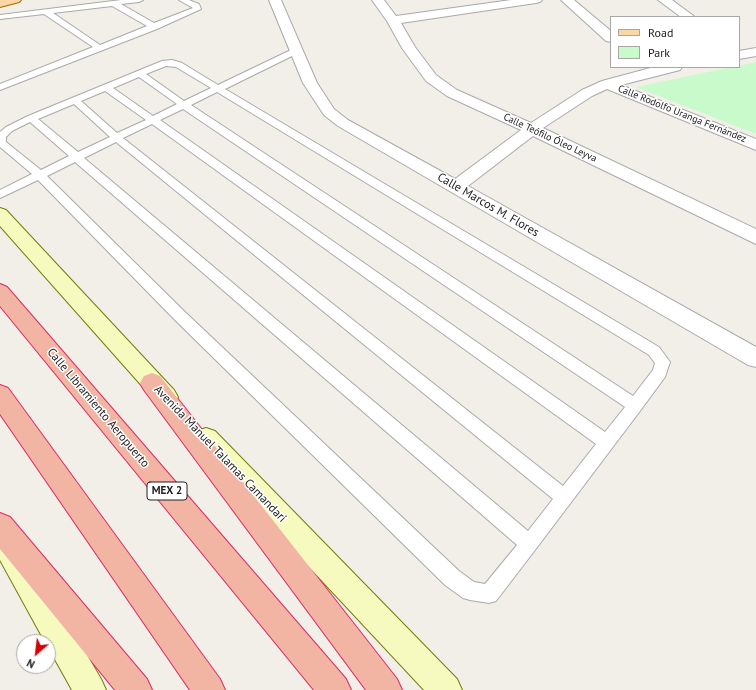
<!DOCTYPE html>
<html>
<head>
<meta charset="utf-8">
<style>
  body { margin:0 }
  #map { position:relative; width:756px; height:690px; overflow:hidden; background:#f2efe9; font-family:"PT Sans",sans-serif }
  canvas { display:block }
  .legend { position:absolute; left:610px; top:16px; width:130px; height:52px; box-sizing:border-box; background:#fff; border:1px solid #a7a7a7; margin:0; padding:5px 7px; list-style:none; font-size:12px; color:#222 }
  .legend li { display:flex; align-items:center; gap:8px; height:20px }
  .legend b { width:20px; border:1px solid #a7a7a7 }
  .north { position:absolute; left:16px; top:634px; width:40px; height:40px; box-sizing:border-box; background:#fff; border:1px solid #a7a7a7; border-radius:50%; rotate:208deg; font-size:11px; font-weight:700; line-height:16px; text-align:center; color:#222 }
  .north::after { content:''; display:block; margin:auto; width:14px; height:18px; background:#d40000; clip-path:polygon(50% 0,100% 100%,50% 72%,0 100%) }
</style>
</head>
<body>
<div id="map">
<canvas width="756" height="690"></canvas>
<ul class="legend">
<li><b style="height:5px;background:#fcd6a4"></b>Road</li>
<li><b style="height:11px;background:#c8facc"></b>Park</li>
</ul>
<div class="north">N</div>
</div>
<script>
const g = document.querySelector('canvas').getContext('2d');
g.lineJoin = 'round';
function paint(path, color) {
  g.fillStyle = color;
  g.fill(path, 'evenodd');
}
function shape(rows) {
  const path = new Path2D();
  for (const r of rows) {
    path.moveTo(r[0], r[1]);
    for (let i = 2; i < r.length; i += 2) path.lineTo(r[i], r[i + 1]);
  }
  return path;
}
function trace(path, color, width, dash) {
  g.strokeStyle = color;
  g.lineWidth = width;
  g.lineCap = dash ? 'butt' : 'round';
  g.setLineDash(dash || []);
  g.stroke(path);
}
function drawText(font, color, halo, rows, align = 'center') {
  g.font = font + ' "PT Sans",sans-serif';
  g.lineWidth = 3;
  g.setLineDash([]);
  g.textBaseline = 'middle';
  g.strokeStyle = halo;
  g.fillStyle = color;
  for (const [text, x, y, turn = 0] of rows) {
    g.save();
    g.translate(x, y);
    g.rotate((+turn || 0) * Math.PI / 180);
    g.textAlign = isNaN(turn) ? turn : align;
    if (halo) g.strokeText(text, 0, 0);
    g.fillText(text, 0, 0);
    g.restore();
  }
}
paint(shape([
  [756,62,756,134,636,87,732,67,739,67,739,66]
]), '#c8facc');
const service = shape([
  [121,0,143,0,139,2,121,4,154,23,193,8,179,0,189,0,199,4,201,9,157,29,0,90,0,84,93,47,44,14,0,19,0,15,121,0],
  [112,6,147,26,100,45,53,13,112,6],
  [295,48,298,49,299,51,298,53,225,89,659,347,670,362,665,377,640,411,535,550,496,601,489,603,470,600,463,598,445,585,175,320,38,180,0,198,0,190,32,174,0,147,0,132,6,127,28,116,162,61,172,60,182,63,218,85,295,48],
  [166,66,176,67,211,88,184,101,146,74,166,66],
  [139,77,177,104,153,116,113,88,139,77],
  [105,91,146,120,117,133,81,101,105,91],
  [217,92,649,355,655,363,653,370,633,396,191,105,217,92],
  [74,104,110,137,78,152,38,119,74,104],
  [183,109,625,407,605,432,160,120,183,109],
  [30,122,69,156,41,170,6,142,6,137,12,131,30,122],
  [152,124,596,444,563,486,123,138,152,124],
  [116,142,553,499,528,531,84,158,116,142],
  [75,162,517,545,485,584,474,582,459,571,185,312,47,176,75,162]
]);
const minor = shape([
  [269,0,281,0,317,83,334,109,348,120,455,179,521,130,447,96,426,81,402,48,387,21,372,0,384,0,396,16,511,0,542,0,540,2,536,3,401,23,415,47,436,75,457,90,531,123,582,90,602,81,654,67,682,67,680,70,621,85,756,139,756,150,607,89,592,96,543,128,756,229,756,244,533,136,468,186,756,347,756,367,748,365,338,126,324,115,303,83,269,0],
  [561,0,574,0,611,31,611,42,606,41,561,0],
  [658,0,672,0,695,17,681,17,658,0],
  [756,48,756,56,739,59,739,51,756,48]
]);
const secondary = shape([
  [0,208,6,210,174,390,178,397,174,404,166,407,158,404,0,226,0,208],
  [206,428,215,431,457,679,462,690,424,690,197,447,194,439,197,431,206,428],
  [0,519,10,523,101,679,106,690,72,690,48,647,48,642,45,642,0,560,0,519]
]);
const primary = shape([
  [0,0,21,0,19,2,0,7,0,0]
]);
const trunk = shape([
  [0,284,7,287,346,679,351,690,314,690,0,306,0,284],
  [152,373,160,376,397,679,402,690,366,690,144,390,140,383,144,376,152,373],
  [0,385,8,388,220,679,225,690,190,690,0,414,0,385],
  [0,513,10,517,147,679,152,690,115,690,0,549,0,513]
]);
trace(service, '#a9a9a9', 2);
trace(minor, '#a9a9a9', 2);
trace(secondary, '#707d05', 2);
trace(primary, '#a06b00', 2);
trace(trunk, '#dc2a67', 2);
paint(service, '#fff');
paint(minor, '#fff');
paint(secondary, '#f7fabf');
paint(primary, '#fcd6a4');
paint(trunk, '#f2b4a3');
drawText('10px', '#222', '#fff', [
  ["Calle Rodolfo Uranga Fernández",682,114,22],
  ["Calle Teófilo Óleo Leyva",550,138,25]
]);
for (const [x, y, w] of [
  [167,491,40]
]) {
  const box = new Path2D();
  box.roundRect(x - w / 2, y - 9, w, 18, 3);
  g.fillStyle = '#fff';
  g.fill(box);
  trace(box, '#222', 1);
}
drawText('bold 11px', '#222', null, [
  ["MEX 2",167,491]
]);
drawText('12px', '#222', '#fff', [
  ["Calle Marcos M. Flores",488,205,30],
  ["Calle Libramiento Aeropuerto",98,408,50],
  ["Avenida Manuel Talamas Camandari",220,454,46]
]);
</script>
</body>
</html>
